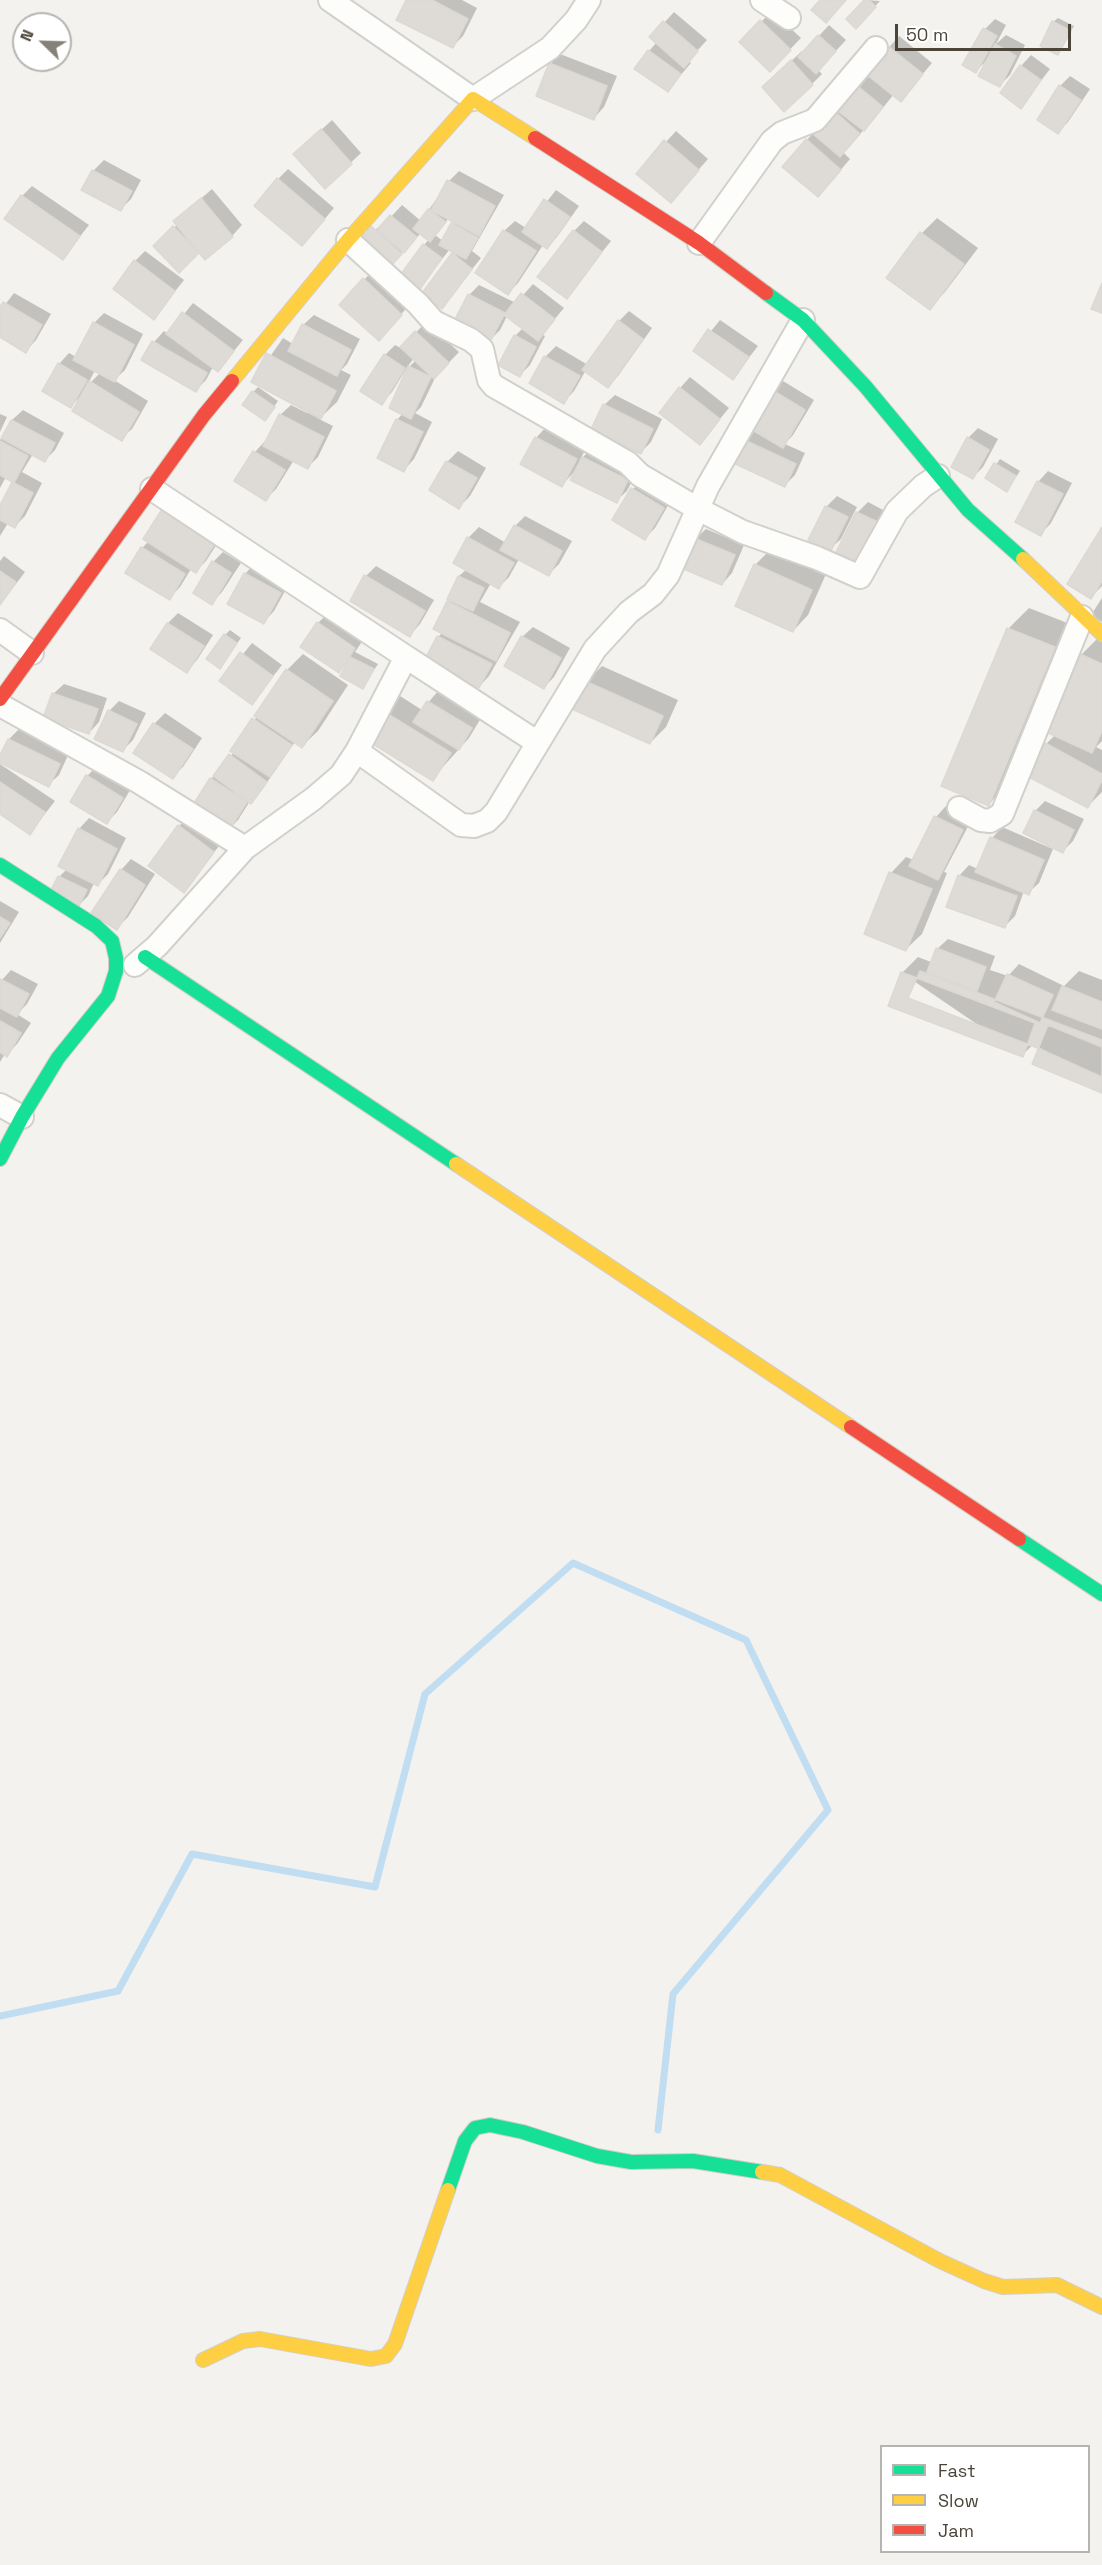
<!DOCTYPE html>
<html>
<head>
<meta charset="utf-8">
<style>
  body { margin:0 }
  #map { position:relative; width:1102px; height:2565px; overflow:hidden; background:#f4f2ee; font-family:"Space Grotesk",sans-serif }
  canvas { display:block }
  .legend { position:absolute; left:880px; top:2445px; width:210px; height:108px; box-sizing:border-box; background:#fff; border:2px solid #b7b4b0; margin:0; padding:8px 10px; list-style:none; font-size:18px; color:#4b4439 }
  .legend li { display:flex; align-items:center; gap:12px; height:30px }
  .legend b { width:30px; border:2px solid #b7b4b0 }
  .north { position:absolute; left:12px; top:12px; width:60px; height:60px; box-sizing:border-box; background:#fff; border:2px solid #b7b4b0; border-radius:50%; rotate:293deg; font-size:16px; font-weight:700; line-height:24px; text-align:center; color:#4b4439 }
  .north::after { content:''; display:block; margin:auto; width:21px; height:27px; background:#868178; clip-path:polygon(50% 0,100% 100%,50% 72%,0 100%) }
  .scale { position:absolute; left:895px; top:24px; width:176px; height:27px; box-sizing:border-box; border:3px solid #4b4439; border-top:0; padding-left:8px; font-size:18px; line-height:21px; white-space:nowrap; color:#4b4439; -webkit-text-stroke:4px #fff; paint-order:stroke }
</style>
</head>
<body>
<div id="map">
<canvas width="1102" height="2565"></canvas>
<ul class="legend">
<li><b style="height:8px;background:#16e098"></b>Fast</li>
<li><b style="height:8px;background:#ffcf43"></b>Slow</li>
<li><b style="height:8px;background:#f24e42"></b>Jam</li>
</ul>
<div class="north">N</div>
<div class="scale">50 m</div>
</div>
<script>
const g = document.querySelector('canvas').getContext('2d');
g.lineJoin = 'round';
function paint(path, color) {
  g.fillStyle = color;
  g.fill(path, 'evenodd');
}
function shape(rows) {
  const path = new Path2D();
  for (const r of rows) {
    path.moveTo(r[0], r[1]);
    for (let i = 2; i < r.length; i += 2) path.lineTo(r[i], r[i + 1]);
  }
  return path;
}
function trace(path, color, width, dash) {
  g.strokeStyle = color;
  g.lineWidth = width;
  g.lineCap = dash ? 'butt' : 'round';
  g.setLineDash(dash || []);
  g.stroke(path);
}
paint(shape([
  [408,0,462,0,477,8,463,36,453,46],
  [866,0,880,1,856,26],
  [772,11,801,38,770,70,741,42],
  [674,12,707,40,688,61,691,63,668,90,649,51,657,42,651,37],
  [1058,18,1074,26,1058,53,1053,22],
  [995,19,1006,25,996,44,1006,35,1025,45,1010,75,999,86,988,59,976,71,985,29],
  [829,25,846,40,818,70,822,74,812,84,774,77,802,51,803,53],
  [899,36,932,63,901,100,894,94,874,119,843,152,850,159,828,185,807,140],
  [560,54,617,76,604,107,594,118,550,64],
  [1031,55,1050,69,1021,107,1021,66],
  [1070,76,1090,89,1068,122,1058,132,1060,86],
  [332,120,361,153,325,187,306,144],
  [676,131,708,159,671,201,666,142],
  [104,160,141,180,131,199,121,209,93,171],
  [288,169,334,208,312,234,278,179],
  [459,171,504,195,472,251,481,258,442,307,456,252,450,249,420,287,424,245,429,239,421,233,387,268,358,242,387,221,402,205,421,221,449,181],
  [449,218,455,221,443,241,435,235],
  [32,186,89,225,63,258,22,196],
  [212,189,242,225,232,236,199,250,179,270,155,246,178,224,175,221],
  [556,190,579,206,557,237,547,247,543,245,518,283,508,293,504,231,515,221,526,228],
  [937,218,978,248,945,292,930,308,922,233],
  [584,221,611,241,566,297,574,231],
  [145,251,184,280,154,318,135,261],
  [374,269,411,303,389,328,364,280],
  [533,284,564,308,542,334,545,336,530,365,520,375,515,336,523,328,507,316,500,330,490,340,469,295,479,285,516,303],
  [14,293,51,314,36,340,26,351,0,336,0,311],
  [193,303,243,340,218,370,213,367,206,380,196,390,143,359,154,342,164,331,168,334],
  [629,311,652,328,618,376,608,386,586,370,574,391,564,402,531,383,545,357,556,346,588,365,619,321],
  [104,313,143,334,125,370,114,380,148,401,132,429,121,439,82,395,71,406,59,364,69,353,76,357,94,323],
  [95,370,100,373,88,385,88,384],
  [314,315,360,339,347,364,341,370,351,375,337,402,319,419,333,426,318,457,308,467,294,460,276,489,266,499,237,481,255,452,265,441,267,442,280,415,291,405,307,413,308,410,253,381,283,338,293,344,303,325],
  [720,320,758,346,733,378,695,351],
  [426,322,459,352,436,376,421,407,415,413,432,422,414,459,404,470,397,420,403,413,407,372,405,371,392,392,382,403,385,355,395,345,401,348],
  [414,358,416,360,409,367,408,366],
  [690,377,729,408,700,443,680,388],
  [783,381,814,400,793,435,785,444,805,453,795,475,785,485,739,438,773,391],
  [258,387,278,401,269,414,253,392],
  [615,395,662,419,651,442,641,452,604,405],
  [23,410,64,433,55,450,45,460,33,454,22,472,42,483,25,516,15,526,8,523,0,536,0,508,15,482,6,477,0,488,0,440,12,420],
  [0,414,7,417,0,432],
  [546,427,586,448,580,460,593,447,638,469,627,491,616,501,576,470,562,485,536,438],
  [978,428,998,439,983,467,973,477,968,438],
  [458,451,486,468,470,496,459,507,431,490,447,462],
  [1000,459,1020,471,1007,490,987,478],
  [1048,471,1072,483,1051,523,1041,534,1038,482],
  [643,479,673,497,655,528,645,538,633,489],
  [837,496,857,507,841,539,830,549,826,507],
  [868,502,889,513,859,564,837,554,858,512],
  [525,516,572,541,559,564,548,575,519,559,509,577,499,587,491,583,480,602,520,622,489,676,479,687,438,637,443,632,448,602,451,599,449,598,459,576,467,569,455,562,468,538,479,527,506,543,515,526],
  [706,529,744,545,732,573,722,584,695,539],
  [226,530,206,561,196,571,191,569,180,587,170,598,142,548,149,541],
  [1102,530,1102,586,1091,597],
  [771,549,826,574,808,615,793,631,755,565],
  [223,552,241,563,222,592,212,603,213,562],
  [4,556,25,572,0,605,0,561],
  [255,563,290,582,274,611,264,622,245,574],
  [376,566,434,600,420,624,410,635,352,601,366,576],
  [1102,598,1102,622,1091,615],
  [1029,608,1075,626,1009,783,989,804,943,785,1009,628],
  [178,613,213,635,197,660,187,671,152,649,168,623],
  [328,613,365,637,355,652,378,664,363,687,348,662,339,671,318,623],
  [533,627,570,648,554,677,544,687,522,637],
  [230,630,241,638,224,662,225,635],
  [1097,639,1102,642,1102,741,1096,747,1102,750,1102,792,1088,806,1046,744,1055,735,1081,655],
  [252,643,282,665,252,703,221,681],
  [303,654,348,685,318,731,302,746,295,742,261,791,250,801,238,820,228,830,211,779,234,752,287,670],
  [602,666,678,700,666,727,650,743,586,682],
  [64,684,107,698,99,722,89,733,53,694],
  [438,691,481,718,469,738,432,779,384,712,400,696,422,710],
  [119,701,146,713,133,740,123,750,109,711],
  [165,713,202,738,183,767,172,777,135,752,154,724],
  [19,729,69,753,59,775,48,785,0,761,9,739],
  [0,764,55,801,30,833,0,812],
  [97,766,132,787,117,812,107,822,87,776],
  [1045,801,1084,819,1073,841,1063,851,1035,811],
  [946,806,972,819,944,872,947,873,922,934,906,949,866,933,891,873,906,857,914,860,936,817],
  [189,816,223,841,183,891,179,826],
  [89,818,126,838,108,874,97,885,94,883,88,896,78,906,59,877,67,869,79,829],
  [1002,827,1053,849,1039,883,1028,893,1024,891,1015,916,1005,926,959,876,969,865,978,869,992,838],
  [131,859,155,874,128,917,117,928,121,870],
  [0,901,19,912,0,943],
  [948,939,995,956,990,970,1008,976,1019,964,1064,986,1079,971,1102,980,1102,1091,1040,1048,1033,1045,1022,1055,902,973,918,957,931,962,937,949],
  [11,970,38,984,27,1004,17,1014,31,1023,17,1044,7,1055,5,1054,0,1062,0,982]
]), '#0003');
trace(shape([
  [0,2016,118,1991,192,1854,375,1887,425,1694,573,1563,746,1640,828,1810,673,1994,658,2130]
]), '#c0ddf1', 7);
const building = shape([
  [406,0,432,0,468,19,453,48,396,20,406,0],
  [820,0,846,0,826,23,811,10,820,0],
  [864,0,869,0,876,7,856,29,846,19,864,0],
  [760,20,791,50,770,72,739,42,760,20],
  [663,21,698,51,684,68,649,37,663,21],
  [1052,21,1071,31,1058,55,1040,46,1052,21],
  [983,28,997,36,976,73,962,65,983,28],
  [818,35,836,51,816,74,798,57,818,35],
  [995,44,1016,56,1000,87,978,76,995,44],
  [888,46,923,74,901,102,866,74,888,46],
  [648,50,681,74,668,92,634,69,648,50],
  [791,60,813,85,784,112,762,87,791,60],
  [549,63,607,86,594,120,536,96,549,63],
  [1020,65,1041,80,1021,109,1000,93,1020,65],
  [854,83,883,107,864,131,834,108,854,83],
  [1059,85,1081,100,1058,134,1037,120,1059,85],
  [832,109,860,134,840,157,812,133,832,109],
  [321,129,352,164,325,189,293,154,321,129],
  [806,139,841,170,818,197,782,167,806,139],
  [664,140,699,170,671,203,636,174,664,140],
  [92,170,132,191,121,211,81,190,92,170],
  [277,178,325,219,302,246,254,206,277,178],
  [447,180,495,206,479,236,431,210,447,180],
  [21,195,80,236,63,260,4,219,21,195],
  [201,198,233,237,205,260,173,221,201,198],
  [544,199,570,217,547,249,522,232,544,199],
  [428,209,446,222,430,242,413,229,428,209],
  [390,215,417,237,404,253,377,230,390,215],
  [451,223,478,238,466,259,439,245,451,223],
  [370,225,402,254,387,270,356,242,370,225],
  [173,226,199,253,179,273,153,246,173,226],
  [503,230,536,251,508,295,475,273,503,230],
  [573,230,602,252,567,299,537,277,573,230],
  [920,232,964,264,930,310,886,278,920,232],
  [423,244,442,258,420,289,401,274,423,244],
  [452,253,472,269,442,309,422,293,452,253],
  [134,260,175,291,154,320,113,289,134,260],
  [363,278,402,315,379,341,339,305,363,278],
  [1102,283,1102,313,1091,309,1102,283],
  [521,293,555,319,538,341,504,315,521,293],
  [468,294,505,313,490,342,453,323,468,294],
  [3,302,42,325,26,353,0,337,0,307,3,302],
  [182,312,234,351,218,372,166,334,182,312],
  [618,320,643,339,608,388,582,370,618,320],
  [93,322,134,345,115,382,73,360,93,322],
  [302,324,351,350,337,376,288,351,302,324],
  [708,329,749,357,733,380,693,351,708,329],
  [415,331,449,363,434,379,400,347,415,331],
  [514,335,536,347,520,377,498,365,514,335],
  [152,341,207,373,196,392,141,360,152,341],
  [266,353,336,391,321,419,251,382,266,353],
  [384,354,405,368,382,405,360,391,384,354],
  [544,356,580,376,564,404,529,383,544,356],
  [58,363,87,380,71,408,42,391,58,363],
  [408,366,431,377,411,419,389,408,408,366],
  [89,381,139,412,122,441,72,411,89,381],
  [679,387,720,419,700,445,659,413,679,387],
  [772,390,805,410,783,448,749,428,772,390],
  [252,391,275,407,265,421,242,405,252,391],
  [603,404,653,429,641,454,591,429,603,404],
  [279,414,324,437,308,469,263,446,279,414],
  [396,419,423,432,404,472,377,458,396,419],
  [11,420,55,443,45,462,1,438,11,420],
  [535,437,577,459,562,487,520,464,535,437],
  [738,437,796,464,785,487,727,460,738,437],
  [967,437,989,450,973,479,951,467,967,437],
  [0,441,28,456,14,483,0,475,0,441],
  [253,451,285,470,266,501,234,481,253,451],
  [582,457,628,480,617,503,570,480,582,457],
  [446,461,477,478,459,509,429,490,446,461],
  [994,463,1016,476,1007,492,985,478,994,463],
  [1037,481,1063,494,1041,536,1015,522,1037,481],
  [12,482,33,493,15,528,0,520,0,505,12,482],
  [631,488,664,508,645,540,612,520,631,488],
  [164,506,217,540,196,573,143,539,164,506],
  [825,506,848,517,831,551,808,540,825,506],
  [856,512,880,523,859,566,835,554,856,512],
  [514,525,562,551,549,576,500,550,514,525],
  [1102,527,1102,581,1091,599,1067,584,1102,527],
  [467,537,514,563,499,589,453,563,467,537],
  [694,538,735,555,722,585,681,568,694,538],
  [141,547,185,574,170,600,125,573,141,547],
  [212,561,231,573,212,605,193,593,212,561],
  [754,564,812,590,793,632,735,606,754,564],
  [0,571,16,582,0,605,0,571],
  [244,573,281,593,264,624,227,604,244,573],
  [364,575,425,611,410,637,350,601,364,575],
  [458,576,484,588,473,611,447,599,458,576],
  [447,601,510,633,496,661,433,629,447,601],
  [317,622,355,648,339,673,300,647,317,622],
  [167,623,204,646,187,673,150,649,167,623],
  [1007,628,1055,647,989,806,941,786,1007,628],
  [224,634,237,643,220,669,206,659,224,634],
  [437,636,492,664,479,688,424,661,437,636],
  [521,636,561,658,544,689,504,666,521,636],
  [240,652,273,676,252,705,219,681,240,652],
  [1080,654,1102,664,1102,731,1092,753,1044,731,1080,654],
  [350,657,374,669,363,689,340,676,350,657],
  [286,669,333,701,302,748,254,716,286,669],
  [585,681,663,716,650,744,572,709,585,681],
  [52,693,98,709,89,734,43,718,52,693],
  [427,701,472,728,459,750,413,722,427,701],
  [108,710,137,724,123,752,94,739,108,710],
  [383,711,451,753,433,781,365,739,383,711],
  [252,718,292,745,270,777,230,751,252,718],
  [153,723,193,749,173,779,133,753,153,723],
  [8,739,60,764,49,787,0,763,0,755,8,739],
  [1045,743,1102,774,1102,780,1088,808,1027,776,1045,743],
  [229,754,267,782,251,804,213,776,229,754],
  [86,775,123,798,107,824,70,802,86,775],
  [210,778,247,802,228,832,191,808,210,778],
  [0,782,45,812,30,835,0,814,0,782],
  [1034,810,1074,830,1063,853,1023,833,1034,810],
  [934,816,963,830,938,880,909,866,934,816],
  [178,825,214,852,184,893,148,866,178,825],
  [78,828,117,849,98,886,58,866,78,828],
  [990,837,1044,860,1029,895,975,872,990,837],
  [120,869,145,885,117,930,91,913,120,869],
  [889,872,932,889,906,951,864,934,889,872],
  [958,875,1017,896,1005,928,946,907,958,875],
  [58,876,87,890,78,908,49,894,58,876],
  [0,917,10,923,0,938,0,917],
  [936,948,986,967,977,991,927,972,936,948],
  [920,971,1102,1040,1102,1077,1040,1049,908,998,920,971],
  [901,972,1035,1023,1023,1057,888,1006,901,972],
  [1007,974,1053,995,1040,1023,994,1002,1007,974],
  [0,979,29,994,17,1017,0,1008,0,979],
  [1062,986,1102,1002,1102,1029,1052,1010,1062,986],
  [0,1021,21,1033,7,1057,0,1052,0,1021],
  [1048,1025,1102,1047,1102,1093,1032,1064,1048,1025]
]);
paint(building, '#dedbd6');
trace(building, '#dcd9d4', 1.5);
const street = shape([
  [330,0,473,99,550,48,576,20,589,0],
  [762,0,789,18],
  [348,240,418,304,434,322,471,340,482,349,489,380,494,386,628,463,640,475,698,509,743,532,817,558,860,577,897,511,923,486,938,476],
  [699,243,772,141,782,133,815,120,876,48],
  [152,489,406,657],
  [0,630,32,653],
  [0,705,139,782,245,848],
  [357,751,406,657,538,743],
  [959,808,981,820,990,821,1002,814,1082,617],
  [135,965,157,946,245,848,313,799,341,775,357,751,461,825,474,826,487,821,496,812,595,649,629,612,653,594,668,575,708,486,803,320],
  [0,1105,22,1117]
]);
const fast = shape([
  [766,293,803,320,865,386,968,510,1023,559],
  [0,865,96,926,112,941,116,958,116,971,108,996,58,1058,22,1117,0,1159],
  [145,957,456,1164],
  [1019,1539,1102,1594],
  [448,2190,465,2141,475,2128,490,2125,523,2132,597,2156,631,2162,693,2161,762,2172]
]);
const slow = shape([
  [232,381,348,240,473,99,535,138],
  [1023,559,1102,634],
  [456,1164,851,1427],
  [762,2172,780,2175,940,2261,984,2281,1003,2287,1057,2285,1102,2307],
  [203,2360,243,2341,260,2339,371,2359,386,2356,395,2344,448,2190]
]);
const jam = shape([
  [535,138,699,243,766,293],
  [0,699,204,415,232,381],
  [851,1427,1019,1539]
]);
trace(street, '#d2d0cb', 26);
trace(fast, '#d3cfc5', 16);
trace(slow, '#d3cfc5', 16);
trace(jam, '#d3cfc5', 16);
trace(street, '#fdfdfc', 22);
trace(fast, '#16e098', 14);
trace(slow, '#ffcf43', 14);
trace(jam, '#f24e42', 14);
</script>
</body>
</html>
